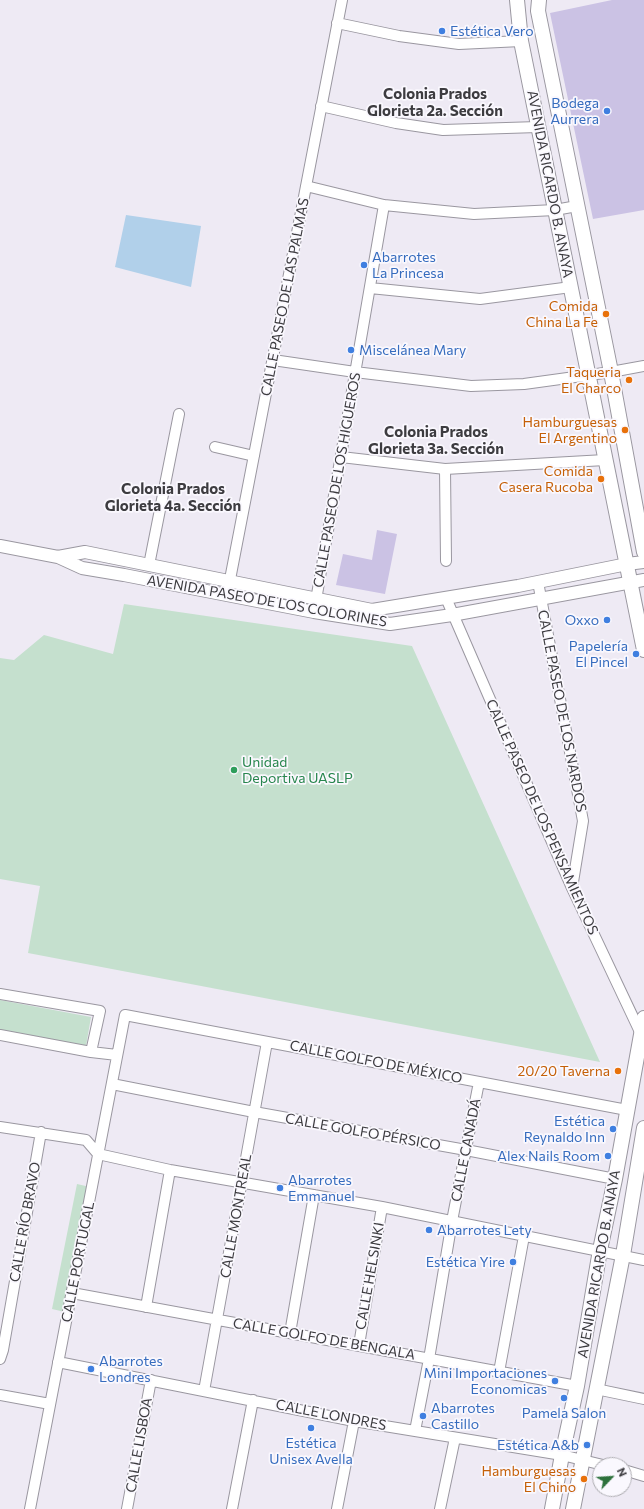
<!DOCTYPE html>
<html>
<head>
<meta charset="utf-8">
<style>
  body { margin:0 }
  #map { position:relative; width:644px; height:1509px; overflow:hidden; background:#eeeaf4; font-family:Commissioner,sans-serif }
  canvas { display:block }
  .north { position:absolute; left:592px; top:1457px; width:40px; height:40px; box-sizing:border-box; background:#faf8fe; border:1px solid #aeadb2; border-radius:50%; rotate:65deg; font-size:11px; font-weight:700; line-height:16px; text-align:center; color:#3d3c40 }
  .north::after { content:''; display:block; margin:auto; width:14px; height:18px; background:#2d713c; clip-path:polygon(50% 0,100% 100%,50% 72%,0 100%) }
</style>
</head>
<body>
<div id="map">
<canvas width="644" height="1509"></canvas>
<div class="north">N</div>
</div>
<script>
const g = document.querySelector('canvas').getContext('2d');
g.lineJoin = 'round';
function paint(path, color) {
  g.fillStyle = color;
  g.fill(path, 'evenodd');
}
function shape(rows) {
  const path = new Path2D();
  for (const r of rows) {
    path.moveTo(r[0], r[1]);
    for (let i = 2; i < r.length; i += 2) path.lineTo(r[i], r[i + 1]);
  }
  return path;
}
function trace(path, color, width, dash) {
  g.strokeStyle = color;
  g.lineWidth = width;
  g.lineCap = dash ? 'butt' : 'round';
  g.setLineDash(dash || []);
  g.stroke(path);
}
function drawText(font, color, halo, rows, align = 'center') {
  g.font = font + ' Commissioner,sans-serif';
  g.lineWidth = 3.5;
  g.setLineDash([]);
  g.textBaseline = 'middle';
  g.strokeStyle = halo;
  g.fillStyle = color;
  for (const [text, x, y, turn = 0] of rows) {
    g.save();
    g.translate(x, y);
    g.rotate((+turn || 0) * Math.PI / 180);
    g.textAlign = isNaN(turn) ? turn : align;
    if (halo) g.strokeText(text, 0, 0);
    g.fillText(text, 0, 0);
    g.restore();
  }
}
paint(shape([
  [124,604,412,646,600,1062,28,953,40,886,0,879,0,658,14,660,44,635,113,654],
  [0,1000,91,1017,86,1046,0,1030],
  [77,1184,90,1187,65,1312,52,1309]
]), '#c5e0ce');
paint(shape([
  [126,215,201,226,191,287,115,267]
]), '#b1d0ea');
paint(shape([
  [612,0,644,0,644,210,593,219,550,13],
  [377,530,397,534,385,594,336,585,343,554,372,560]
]), '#cbc2e4');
const minor = shape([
  [337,23,399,36,459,44,521,41],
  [321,106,396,123,443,130,538,127],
  [306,186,384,205,474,214,555,210,577,206],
  [370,288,480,299,571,287],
  [273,360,355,372,471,386,524,384,611,372,644,366],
  [215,447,254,456],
  [341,457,445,469,605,460],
  [445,469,446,561],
  [149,565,179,414],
  [538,582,583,821,572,888],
  [227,595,342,0],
  [446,598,572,888,641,1034],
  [315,606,384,205],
  [0,994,100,1011,91,1052],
  [0,1035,91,1052,117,1055],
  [112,1084,254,1112,466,1150,615,1179],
  [0,1127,86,1140,98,1154,170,1170,382,1207,644,1260],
  [72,1293,577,1386],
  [146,1307,170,1170],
  [290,1333,314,1195],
  [359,1345,382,1207],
  [0,1359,3,1350,41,1132],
  [58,1362,354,1421,562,1455,603,1465],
  [499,1372,524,1236],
  [596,1389,644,1399],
  [204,1391,267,1042],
  [0,1395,50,1404],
  [415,1431,429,1359,452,1221,479,1082],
  [624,1470,644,1476],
  [30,1509,125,1015,627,1110],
  [127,1509,151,1380],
  [232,1509,253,1400],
  [337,1509,354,1421],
  [440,1509,455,1438]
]);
const tertiary = shape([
  [0,546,58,557,82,568,124,575,314,612,390,624,452,615,644,580],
  [58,557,85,552,372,610,518,586,627,564,644,562]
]);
const secondary = shape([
  [517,0,521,41,644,650],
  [539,0,538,11,611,372,644,552],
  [552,1509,562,1455,577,1386,600,1250,615,1179,644,1018],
  [573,1509,623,1255,644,1128]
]);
trace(minor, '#9a97a0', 12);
trace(tertiary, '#9a97a0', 14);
trace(secondary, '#9a97a0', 16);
trace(minor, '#fff', 10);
trace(tertiary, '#fff', 12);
trace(secondary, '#fff', 14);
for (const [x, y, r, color] of [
  [442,31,4,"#3f7fe0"],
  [607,111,4,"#3f7fe0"],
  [364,265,4,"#3f7fe0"],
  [606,314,4,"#e8710a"],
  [351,350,4,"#3f7fe0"],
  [629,380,4,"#e8710a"],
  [625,430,4,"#e8710a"],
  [601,479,4,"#e8710a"],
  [607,620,4,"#3f7fe0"],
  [636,654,4,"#3f7fe0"],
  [234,770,4,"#2e9e5b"],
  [618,1071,4,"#e8710a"],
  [613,1129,4,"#3f7fe0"],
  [608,1156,4,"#3f7fe0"],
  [280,1188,4,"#3f7fe0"],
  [429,1230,4,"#3f7fe0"],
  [513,1262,4,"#3f7fe0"],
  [91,1369,4,"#3f7fe0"],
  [555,1381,4,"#3f7fe0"],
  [564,1398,4,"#3f7fe0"],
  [423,1416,4,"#3f7fe0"],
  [311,1428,4,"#3f7fe0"],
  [587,1445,4,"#3f7fe0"],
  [584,1479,4,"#e8710a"]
]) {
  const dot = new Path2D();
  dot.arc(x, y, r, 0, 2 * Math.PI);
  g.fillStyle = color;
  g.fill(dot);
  trace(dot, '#faf8fe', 1.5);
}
drawText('14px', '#366cbe', '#faf8fe', [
  ["Estética Vero",450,31,"left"],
  ["Bodega",599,103],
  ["Aurrera",599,119],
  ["Abarrotes",372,257,"left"],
  ["La Princesa",372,273,"left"],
  ["Miscelánea Mary",359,350,"left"],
  ["Oxxo",599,620],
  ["Papelería",628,646],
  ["El Pincel",628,662],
  ["Estética",605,1121],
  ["Reynaldo Inn",605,1137],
  ["Alex Nails Room",600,1156],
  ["Abarrotes",288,1180,"left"],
  ["Emmanuel",288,1196,"left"],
  ["Abarrotes Lety",437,1230,"left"],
  ["Estética Yire",505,1262],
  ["Abarrotes",99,1361,"left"],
  ["Londres",99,1377,"left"],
  ["Mini Importaciones",547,1373],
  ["Economicas",547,1389],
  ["Abarrotes",431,1408,"left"],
  ["Castillo",431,1424,"left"],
  ["Pamela Salon",564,1413,"center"],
  ["Estética",311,1443,"center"],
  ["Unisex Avella",311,1459,"center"],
  ["Estética A&b",579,1445]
], 'right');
drawText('14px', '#3d3c40', '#faf8fe', [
  ["AVENIDA RICARDO B. ANAYA",550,184,79],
  ["CALLE PASEO DE LAS PALMAS",285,297,-79],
  ["CALLE PASEO DE LOS HIGUEROS",337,480,-80],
  ["AVENIDA PASEO DE LOS COLORINES",267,601,10],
  ["CALLE PASEO DE LOS NARDOS",562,711,79],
  ["CALLE PASEO DE LOS PENSAMIENTOS",542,817,66],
  ["CALLE GOLFO DE MÉXICO",376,1062,11],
  ["CALLE GOLFO PÉRSICO",363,1132,10],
  ["CALLE CANADÁ",466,1150,-79],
  ["CALLE MONTREAL",236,1216,-80],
  ["CALLE RÍO BRAVO",25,1222,-80],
  ["CALLE PORTUGAL",78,1262,-79],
  ["AVENIDA RICARDO B. ANAYA",599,1264,-80],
  ["CALLE HELSINKI",370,1276,-80],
  ["CALLE GOLFO DE BENGALA",324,1339,10],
  ["CALLE LONDRES",331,1415,11],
  ["CALLE LISBOA",139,1445,-80]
]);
drawText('14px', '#c56008', '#faf8fe', [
  ["Comida",598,306],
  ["China La Fe",598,322],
  ["Taqueria",621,372],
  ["El Charco",621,388],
  ["Hamburguesas",617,422],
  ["El Argentino",617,438],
  ["Comida",593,471],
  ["Casera Rucoba",593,487],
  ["20/20 Taverna",610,1071],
  ["Hamburguesas",576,1471],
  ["El Chino",576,1487]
], 'right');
drawText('14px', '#27864d', '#faf8fe', [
  ["Unidad",242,762],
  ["Deportiva UASLP",242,778]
], 'left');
drawText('bold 15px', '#3d3c40', '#faf8fe', [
  ["Colonia Prados",435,94],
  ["Glorieta 2a. Sección",435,111],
  ["Colonia Prados",436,432],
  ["Glorieta 3a. Sección",436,449],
  ["Colonia Prados",173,489],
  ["Glorieta 4a. Sección",173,506]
]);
</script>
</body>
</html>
